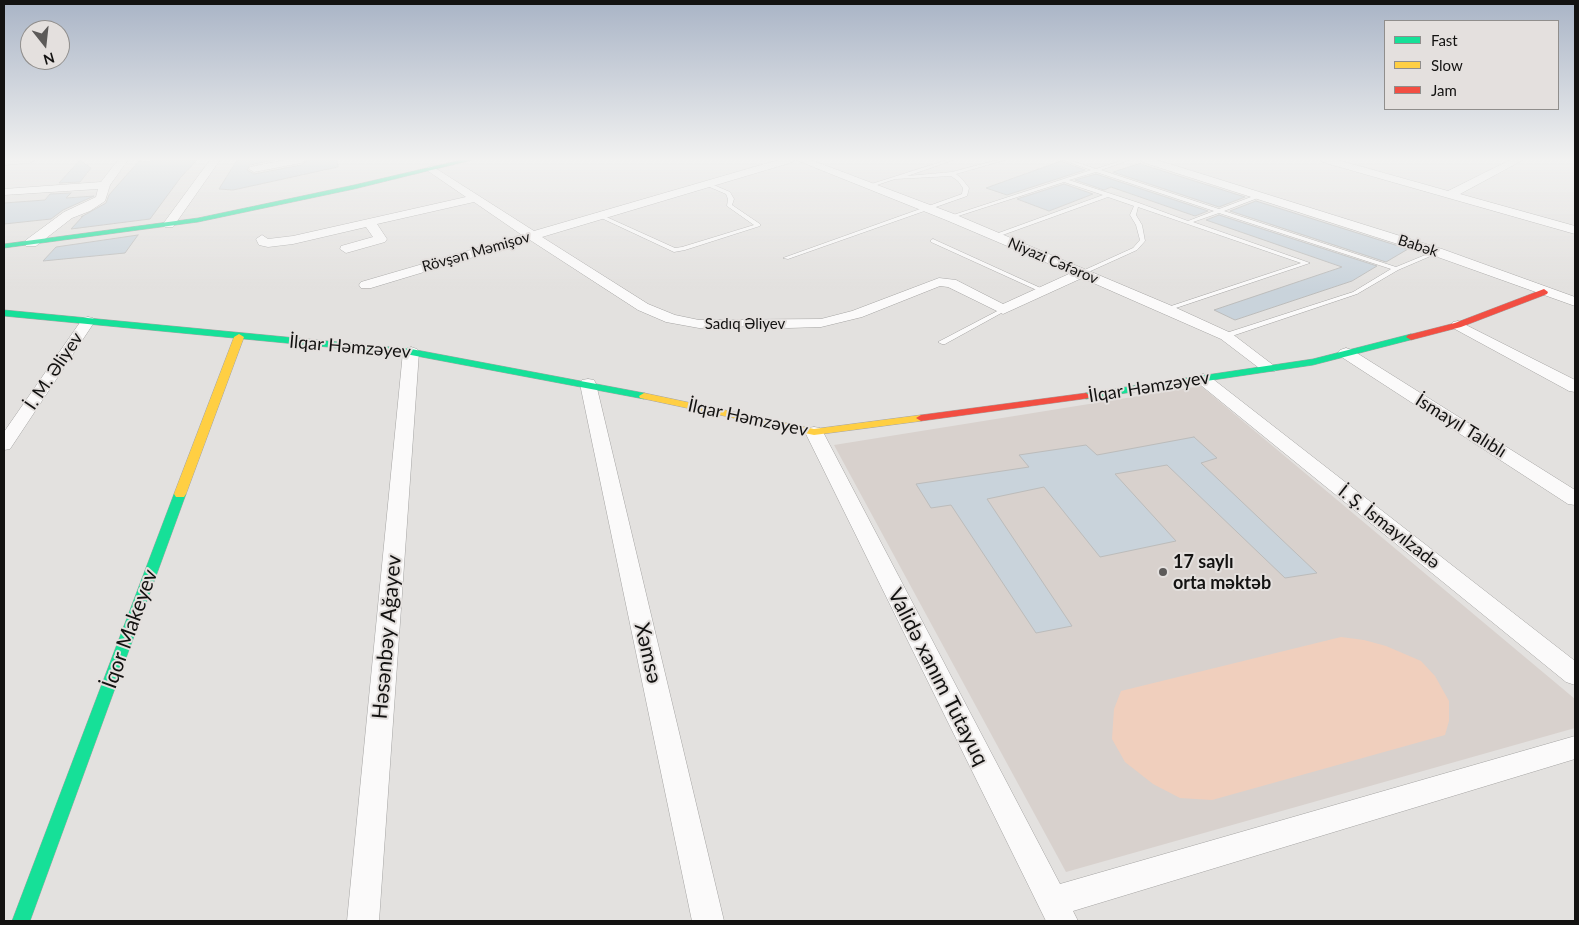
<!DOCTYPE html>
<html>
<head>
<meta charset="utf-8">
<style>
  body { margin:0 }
  #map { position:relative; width:1579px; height:925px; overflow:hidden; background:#e3e1df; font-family:Lato,sans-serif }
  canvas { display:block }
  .frame { position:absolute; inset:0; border:5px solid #131211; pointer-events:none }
  .legend { position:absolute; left:1384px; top:20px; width:175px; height:90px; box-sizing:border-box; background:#e4e0de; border:1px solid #908e8c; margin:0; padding:6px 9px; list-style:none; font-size:15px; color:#131211 }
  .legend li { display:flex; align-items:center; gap:10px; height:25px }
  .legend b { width:25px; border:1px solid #908e8c }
  .north { position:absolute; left:20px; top:20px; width:50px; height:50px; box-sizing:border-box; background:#e4e0de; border:1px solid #908e8c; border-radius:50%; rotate:164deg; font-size:14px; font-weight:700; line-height:20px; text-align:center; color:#131211 }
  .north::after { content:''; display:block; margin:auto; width:18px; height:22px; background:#5c5a59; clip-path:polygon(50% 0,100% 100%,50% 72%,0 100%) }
</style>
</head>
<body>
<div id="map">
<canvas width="1579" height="925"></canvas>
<div class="frame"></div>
<ul class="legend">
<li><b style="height:6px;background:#16e098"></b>Fast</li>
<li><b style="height:6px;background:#ffcf43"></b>Slow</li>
<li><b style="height:6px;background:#f24e42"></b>Jam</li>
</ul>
<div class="north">N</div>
</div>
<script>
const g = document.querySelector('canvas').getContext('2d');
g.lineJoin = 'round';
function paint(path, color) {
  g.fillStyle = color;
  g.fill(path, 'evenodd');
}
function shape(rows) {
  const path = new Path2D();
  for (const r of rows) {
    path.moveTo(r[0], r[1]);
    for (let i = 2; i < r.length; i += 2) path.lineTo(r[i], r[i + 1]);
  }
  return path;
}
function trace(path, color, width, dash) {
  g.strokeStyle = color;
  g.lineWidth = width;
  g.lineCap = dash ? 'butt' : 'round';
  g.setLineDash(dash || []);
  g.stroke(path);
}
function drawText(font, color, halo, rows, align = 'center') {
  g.font = font + ' Lato,sans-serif';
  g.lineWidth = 4;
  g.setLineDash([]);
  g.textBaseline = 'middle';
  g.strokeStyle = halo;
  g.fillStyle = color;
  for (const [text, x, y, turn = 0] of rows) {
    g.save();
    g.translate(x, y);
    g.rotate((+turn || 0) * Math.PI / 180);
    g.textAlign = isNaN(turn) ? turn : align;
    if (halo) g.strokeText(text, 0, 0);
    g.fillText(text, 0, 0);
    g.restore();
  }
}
paint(shape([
  [1201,386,1575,699,1575,728,1066,872,834,445]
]), '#d8d1cd');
paint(shape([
  [1341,637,1364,640,1386,646,1421,661,1435,676,1449,701,1449,721,1445,735,1212,800,1180,798,1153,784,1125,762,1112,739,1114,709,1121,691]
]), '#f0cfbd');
const building = shape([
  [80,160,91,168,80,182,59,183,80,160],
  [197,160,181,177,150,219,71,229,83,216,81,217,106,203,109,195,139,161,197,160],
  [237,160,275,160,250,165,247,170,254,174,301,165,308,160,337,160,338,167,233,190,219,189,237,160],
  [1061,161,1085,170,1007,195,986,188,1061,161],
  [1141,163,1141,164,1245,197,1219,207,1113,172,1141,163],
  [1096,174,1208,211,1195,216,1111,187,1104,190,1075,180,1096,174],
  [1064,184,1093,194,1049,211,1017,199,1064,184],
  [71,193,66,198,94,196,63,210,51,219,4,224,4,203,45,200,50,194,71,193],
  [1256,201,1408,249,1386,262,1230,211,1256,201],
  [1219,215,1377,266,1352,281,1235,320,1214,310,1342,267,1206,220,1219,215],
  [138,235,125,253,43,261,56,247,138,235],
  [1194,437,1217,458,1201,463,1317,573,1285,578,1167,465,1115,474,1176,541,1100,557,1044,487,987,499,1072,626,1036,633,951,505,931,508,916,484,1029,467,1019,455,1086,445,1097,455,1194,437]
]);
paint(building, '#c9d3db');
trace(building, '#bcbcbb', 1);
const lane = shape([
  [947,160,954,160,907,176,952,172,997,160,1005,160,956,174,962,179,969,188,967,196,788,259,783,258,962,194,963,188,958,181,951,176,895,179,868,188,865,186,947,160],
  [1063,160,1070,160,1096,169,1123,160,1130,160,1101,170,1219,209,1259,194,1263,194,1263,196,1224,211,1396,267,1435,251,1440,252,1398,270,1357,294,1226,338,1222,336,1223,334,1353,292,1391,269,1219,213,1193,222,1310,263,1167,311,1165,310,1165,308,1301,263,1138,207,1136,215,1142,225,1145,241,1137,250,1084,274,1080,274,1080,272,1133,248,1140,240,1136,225,1130,215,1134,206,1108,197,997,237,993,237,993,235,1103,195,1064,182,952,218,947,217,1091,170,1063,160],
  [1096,172,1214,211,1188,221,1139,203,1069,180,1096,172],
  [705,183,709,183,730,192,734,199,732,205,760,224,760,226,685,250,674,252,597,216,602,215,675,248,682,247,754,225,727,206,728,199,726,194,705,185,705,183],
  [933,239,1045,290,1046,291,1043,293,1041,292,931,242,931,240,933,239],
  [1003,308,1006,310,1005,311,945,344,942,344,938,342,1003,308]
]);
const street = shape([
  [4,160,35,160,30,163,4,165,4,160],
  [118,160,128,160,110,185,105,201,90,211,72,218,36,246,26,246,25,243,26,240,64,212,96,197,98,189,4,195,4,189,101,182,118,160],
  [210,160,220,160,173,227,165,227,163,224,210,160],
  [284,160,306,160,301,163,254,172,249,169,250,167,284,160],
  [778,160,794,160,793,162,542,237,648,304,675,315,699,320,821,319,852,311,939,278,956,280,1003,304,1071,273,946,220,796,160,811,160,954,214,1172,306,1231,333,1277,368,1275,371,1263,371,1221,339,1082,278,1003,314,948,287,940,286,862,317,821,327,788,328,759,326,699,328,666,322,638,310,530,240,371,288,361,288,359,285,361,282,522,235,474,202,377,224,387,239,385,242,346,253,340,249,341,246,373,237,366,227,293,244,268,247,259,245,256,239,262,235,268,239,293,236,466,197,428,171,427,169,428,167,432,166,534,231,778,160],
  [1141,160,1157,160,1442,249,1575,297,1575,306,1432,255,1142,162,1141,160],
  [1321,160,1338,160,1448,191,1510,160,1523,160,1460,194,1575,226,1575,234,1322,162,1321,160],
  [88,317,93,318,95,321,10,449,4,450,4,432,83,318,88,317],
  [1458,321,1575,380,1575,392,1569,391,1453,328,1451,325,1453,322,1458,321],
  [411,347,417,349,419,352,379,921,347,921,403,352,405,349,411,347],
  [1346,348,1352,350,1575,490,1575,505,1568,504,1340,356,1338,353,1340,350,1346,348],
  [1203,374,1209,376,1575,661,1575,685,1566,682,1197,382,1195,379,1197,376,1203,374],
  [588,379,594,380,596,384,724,921,692,921,580,384,582,380,588,379],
  [814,427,820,428,823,432,1060,884,1575,736,1575,759,1073,911,1078,921,1046,921,805,432,808,428,814,427]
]);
const fast = shape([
  [461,160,472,160,354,189,198,222,4,248,4,244,198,218,354,185,461,160],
  [4,310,411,349,644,393,649,396,644,399,411,355,4,316,4,310],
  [1411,334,1416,337,1414,339,1313,365,1086,399,1081,396,1086,393,1313,359,1411,334],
  [180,490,186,494,30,921,12,921,174,494,180,490]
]);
const slow = shape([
  [239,334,244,337,186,494,184,497,176,497,174,494,234,337,239,334],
  [644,393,814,429,921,415,926,418,921,421,814,435,640,398,639,396,644,393]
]);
const jam = shape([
  [1544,289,1548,292,1547,294,1461,327,1411,340,1406,337,1408,335,1455,323,1544,289],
  [1086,393,1091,396,1090,398,921,421,916,418,921,415,1086,393]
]);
trace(lane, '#a5a4a3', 1);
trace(street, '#a5a4a3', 1);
trace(fast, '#a5a4a3', 1);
trace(slow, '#a5a4a3', 1);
trace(jam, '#a5a4a3', 1);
paint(lane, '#fbfafa');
paint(street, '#fbfafa');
paint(fast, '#16e098');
paint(slow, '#ffcf43');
paint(jam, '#f24e42');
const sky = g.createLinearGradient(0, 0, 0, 290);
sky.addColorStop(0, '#a9b4c6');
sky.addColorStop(0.55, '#f2f2f1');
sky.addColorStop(1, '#f2f2f100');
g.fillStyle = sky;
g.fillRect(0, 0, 1579, 290);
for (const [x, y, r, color] of [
  [1163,572,5,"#5c5a59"]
]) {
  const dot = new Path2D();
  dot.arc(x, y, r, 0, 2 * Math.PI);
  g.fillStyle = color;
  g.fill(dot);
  trace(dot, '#e4e0de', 2);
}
drawText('15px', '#131211', '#e4e0de', [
  ["Babək",1418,246,18],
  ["Rövşən Məmişov",476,252,-16],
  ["Niyazi Cəfərov",1053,261,23],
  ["Sadıq Əliyev",745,324]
]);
drawText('18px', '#131211', '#e4e0de', [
  ["İlqar Həmzəyev",350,347,5],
  ["İ. M. Əliyev",54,371,-56],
  ["İlqar Həmzəyev",1149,387,-9],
  ["İlqar Həmzəyev",748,418,12],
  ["İsmayıl Talıblı",1461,426,32],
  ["İ. Ş. İsmayılzadə",1389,527,38]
]);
drawText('bold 18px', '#131211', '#e4e0de', [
  ["17 saylı",1173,562],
  ["orta məktəb",1173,583]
], 'left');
drawText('21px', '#131211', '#e4e0de', [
  ["İqor Makeyev",130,629,-70],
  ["Həsənbəy Ağayev",387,637,-85],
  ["Xəmsə",648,653,77],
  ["Validə xanım Tutayuq",938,677,63]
]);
</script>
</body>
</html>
